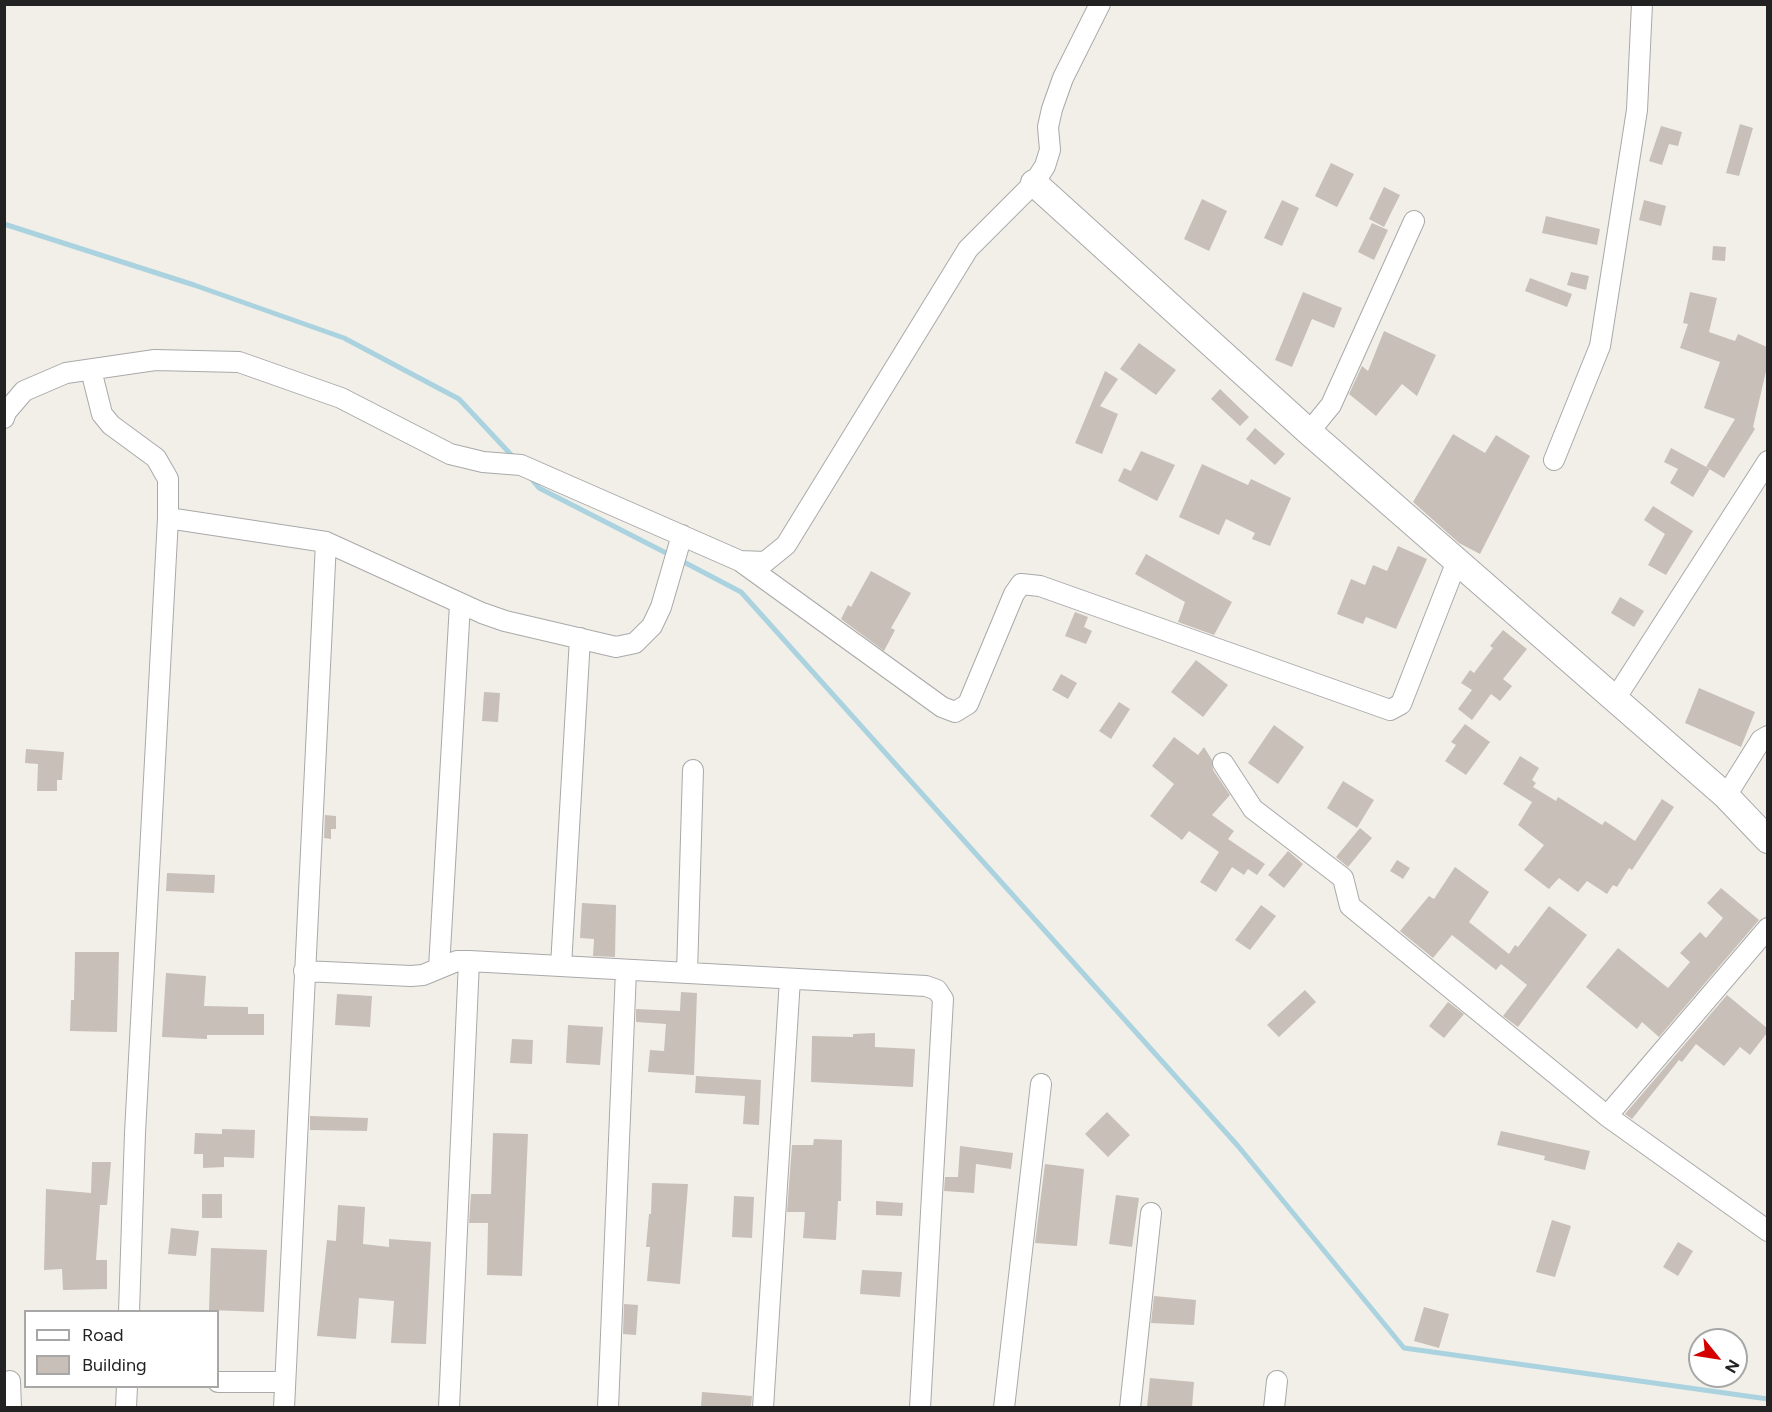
<!DOCTYPE html>
<html>
<head>
<meta charset="utf-8">
<style>
  body { margin:0 }
  #map { position:relative; width:1772px; height:1412px; overflow:hidden; background:#f2efe9; font-family:Figtree,sans-serif }
  canvas { display:block }
  .frame { position:absolute; inset:0; border:6px solid #222; pointer-events:none }
  .legend { position:absolute; left:24px; top:1310px; width:195px; height:78px; box-sizing:border-box; background:#fff; border:2px solid #a7a7a7; margin:0; padding:8px 10px; list-style:none; font-size:18px; color:#222 }
  .legend li { display:flex; align-items:center; gap:12px; height:30px }
  .legend b { width:30px; border:2px solid #a7a7a7 }
  .north { position:absolute; left:1688px; top:1328px; width:60px; height:60px; box-sizing:border-box; background:#fff; border:2px solid #a7a7a7; border-radius:50%; rotate:120deg; font-size:16px; font-weight:700; line-height:24px; text-align:center; color:#222 }
  .north::after { content:''; display:block; margin:auto; width:21px; height:27px; background:#d40000; clip-path:polygon(50% 0,100% 100%,50% 72%,0 100%) }
</style>
</head>
<body>
<div id="map">
<canvas width="1772" height="1412"></canvas>
<div class="frame"></div>
<ul class="legend">
<li><b style="height:8px;background:#fff"></b>Road</li>
<li><b style="height:16px;background:#c7bfb8"></b>Building</li>
</ul>
<div class="north">N</div>
</div>
<script>
const g = document.querySelector('canvas').getContext('2d');
g.lineJoin = 'round';
function shape(rows) {
  const path = new Path2D();
  for (const r of rows) {
    path.moveTo(r[0], r[1]);
    for (let i = 2; i < r.length; i += 2) path.lineTo(r[i], r[i + 1]);
  }
  return path;
}
function trace(path, color, width, dash) {
  g.strokeStyle = color;
  g.lineWidth = width;
  g.lineCap = dash ? 'butt' : 'round';
  g.setLineDash(dash || []);
  g.stroke(path);
}
function paint(path, color) {
  g.fillStyle = color;
  g.fill(path, 'evenodd');
}
trace(shape([
  [4,224,194,285,344,338,459,399,516,460],
  [529,476,539,488,672,556],
  [680,560,741,592,1238,1146,1404,1348,1768,1399]
]), '#aad3df', 5);
paint(shape([
  [1740,124,1753,128,1739,176,1726,173],
  [1661,126,1682,132,1678,146,1669,144,1662,165,1649,161],
  [1331,163,1354,174,1337,207,1315,196],
  [1384,187,1400,195,1384,227,1369,219],
  [1202,199,1227,211,1209,251,1184,239],
  [1282,200,1299,208,1282,246,1264,238],
  [1644,200,1666,206,1661,226,1639,220],
  [1546,216,1600,229,1597,245,1542,233],
  [1372,223,1388,230,1374,260,1358,252],
  [1713,246,1726,247,1725,261,1712,260],
  [1571,272,1589,276,1586,290,1567,285],
  [1530,278,1572,294,1567,307,1525,291],
  [1303,292,1342,308,1334,328,1312,319,1292,367,1275,360],
  [1690,292,1717,298,1709,332,1735,341,1738,334,1767,347,1767,367,1753,427,1755,429,1724,478,1706,467,1735,419,1704,408,1720,362,1680,348,1688,324,1683,323],
  [1384,331,1436,355,1417,396,1402,384,1376,416,1349,394,1362,366,1368,371],
  [1139,343,1176,370,1156,395,1120,369],
  [1105,371,1118,379,1100,406,1118,414,1102,454,1075,443],
  [1220,389,1249,417,1240,426,1211,399],
  [1255,428,1285,454,1275,465,1246,439],
  [1453,434,1485,453,1496,435,1530,456,1480,554,1459,543,1413,502],
  [1671,448,1710,469,1693,497,1670,483,1678,469,1664,462],
  [1141,451,1175,465,1157,501,1118,481,1124,468,1131,471],
  [1202,464,1248,485,1251,479,1291,498,1270,546,1252,539,1255,533,1226,519,1219,535,1179,517],
  [1653,506,1693,531,1666,575,1648,565,1665,534,1644,520],
  [1398,546,1427,559,1396,629,1366,617,1363,624,1337,614,1351,579,1365,585,1373,565,1387,571],
  [1146,554,1232,602,1214,635,1178,622,1185,602,1135,574],
  [871,571,911,593,891,628,895,630,884,651,841,619,848,605,851,607],
  [1620,597,1644,611,1634,627,1611,613],
  [1075,612,1088,617,1084,627,1092,631,1086,644,1065,636],
  [1503,630,1527,649,1503,679,1512,686,1500,701,1491,694,1472,720,1458,709,1472,690,1461,683,1470,670,1474,673,1493,648,1490,646],
  [1196,660,1228,685,1203,717,1171,692],
  [1061,674,1077,683,1068,699,1052,690],
  [1699,688,1755,712,1741,747,1685,723],
  [484,692,500,693,498,722,482,721],
  [1119,702,1130,709,1111,739,1099,731],
  [1465,724,1490,742,1466,775,1445,761,1456,745,1451,742],
  [1274,725,1304,747,1278,784,1248,763],
  [1174,737,1198,755,1204,747,1212,760,1213,770,1230,795,1212,815,1234,831,1228,839,1265,864,1257,875,1248,869,1244,875,1232,867,1216,892,1200,882,1219,852,1189,831,1182,840,1150,816,1174,784,1152,766],
  [26,749,64,752,62,780,57,780,57,791,37,791,38,764,25,763],
  [1520,756,1539,768,1532,780,1536,783,1533,787,1556,801,1558,797,1602,825,1605,821,1635,841,1662,799,1674,807,1632,870,1629,868,1617,887,1613,885,1607,894,1587,881,1578,892,1559,878,1549,889,1524,870,1544,845,1518,825,1532,802,1503,784],
  [1343,781,1374,800,1357,828,1327,808],
  [325,815,336,816,336,829,331,829,331,839,324,838],
  [1360,828,1372,838,1348,867,1336,857],
  [1288,851,1303,864,1284,888,1268,875],
  [1397,860,1410,868,1403,879,1390,871],
  [1455,867,1489,892,1469,922,1509,954,1515,945,1518,947,1549,906,1587,935,1518,1027,1503,1016,1527,985,1501,964,1496,970,1452,935,1433,958,1400,931,1429,896,1434,899],
  [167,873,215,875,214,893,166,891],
  [1721,888,1759,920,1659,1037,1642,1022,1637,1029,1586,987,1618,948,1668,988,1690,962,1680,953,1700,932,1706,938,1723,918,1707,903],
  [582,903,616,905,615,957,593,956,594,939,580,938],
  [1261,905,1276,916,1250,950,1235,940],
  [75,952,119,952,117,1032,70,1031,71,1000,74,1000],
  [166,973,206,976,204,1006,248,1007,248,1014,264,1014,264,1035,207,1035,207,1039,162,1037],
  [1305,990,1316,1002,1279,1037,1267,1025],
  [681,992,697,993,694,1075,648,1072,650,1050,664,1051,666,1024,636,1022,636,1009,680,1011],
  [337,994,372,996,370,1027,335,1025],
  [1727,995,1767,1028,1767,1033,1750,1055,1740,1047,1724,1066,1696,1044,1682,1062,1679,1060,1632,1119,1625,1114],
  [1448,1002,1464,1014,1444,1038,1429,1026],
  [568,1025,603,1027,600,1065,566,1063],
  [875,1033,875,1047,915,1049,913,1087,811,1082,812,1036,853,1037,853,1034],
  [512,1039,533,1040,532,1064,510,1063],
  [696,1076,761,1080,759,1125,743,1124,745,1096,695,1093],
  [1107,1112,1130,1135,1108,1157,1085,1134],
  [310,1116,368,1118,367,1131,310,1130],
  [222,1129,255,1130,254,1158,224,1157,224,1167,203,1168,203,1154,194,1154,195,1133,222,1134],
  [1501,1131,1590,1151,1585,1170,1544,1160,1545,1156,1497,1145],
  [493,1133,528,1134,522,1276,487,1275,488,1223,469,1223,471,1194,491,1194],
  [814,1139,842,1140,841,1201,838,1201,836,1240,803,1238,805,1212,787,1212,792,1145,813,1145],
  [960,1146,1013,1153,1011,1169,976,1164,974,1193,944,1191,945,1177,958,1177],
  [92,1162,111,1162,107,1205,100,1205,96,1260,107,1260,107,1289,63,1290,62,1269,44,1270,46,1189,91,1193],
  [1045,1164,1084,1169,1077,1246,1035,1243],
  [652,1183,688,1184,680,1284,647,1281,650,1247,646,1247,649,1214,651,1214],
  [202,1194,222,1194,222,1218,202,1218],
  [1116,1195,1139,1198,1132,1247,1109,1244],
  [734,1196,754,1197,752,1238,732,1237],
  [876,1201,903,1203,902,1216,876,1215],
  [338,1205,365,1207,363,1244,389,1247,389,1239,431,1242,426,1344,391,1343,394,1301,359,1298,356,1339,317,1336,327,1240,336,1241],
  [1552,1220,1571,1226,1555,1277,1536,1272],
  [171,1228,199,1231,196,1256,168,1254],
  [1678,1242,1693,1251,1678,1276,1663,1267],
  [211,1248,267,1250,264,1312,209,1310],
  [862,1270,902,1272,900,1297,860,1294],
  [1154,1296,1196,1300,1194,1325,1151,1323],
  [624,1304,638,1305,636,1335,623,1334],
  [1424,1307,1449,1314,1439,1348,1414,1341],
  [1150,1378,1194,1382,1192,1407,1147,1407],
  [702,1392,752,1396,751,1407,701,1407]
]), '#c7bfb8');
const minor = shape([
  [91,370,102,414,111,425,156,458,168,479,168,518,135,1133,129,1312],
  [4,418,6,412,24,391,66,373,155,360,239,362,341,398,450,454,483,462,521,465,740,561,765,562,786,545,968,249,1034,183,1045,166,1050,150,1048,127,1052,109,1063,78,1100,4],
  [1309,432,1331,405,1414,221],
  [1554,460,1600,346,1637,110,1642,4],
  [168,518,326,542,482,613,505,621,616,647,635,643,652,626,661,607,682,535],
  [740,561,942,707,955,712,968,704,1014,594,1021,584,1040,586,1390,710,1401,704,1457,561],
  [1615,699,1768,461],
  [1223,763,1253,809,1343,878,1350,906,1607,1116,1768,1231],
  [1726,796,1761,740,1768,736],
  [561,966,580,638],
  [439,968,460,604],
  [304,971,411,976,423,975,457,961,469,961,926,986,937,990,943,999,920,1408],
  [687,973,693,770],
  [1607,1116,1768,928],
  [10,1381,11,1408],
  [218,1382,285,1382],
  [126,1408,127,1386],
  [284,1408,326,542],
  [449,1408,469,961],
  [608,1408,626,970],
  [763,1408,790,979],
  [1004,1408,1041,1084],
  [1130,1408,1151,1213],
  [1274,1408,1277,1381]
]);
const tertiary = shape([
  [1034,183,1309,432,1726,796,1768,840]
]);
trace(minor, '#a9a9a9', 22);
trace(tertiary, '#a9a9a9', 28);
trace(minor, '#fff', 20);
trace(tertiary, '#fff', 26);
</script>
</body>
</html>
